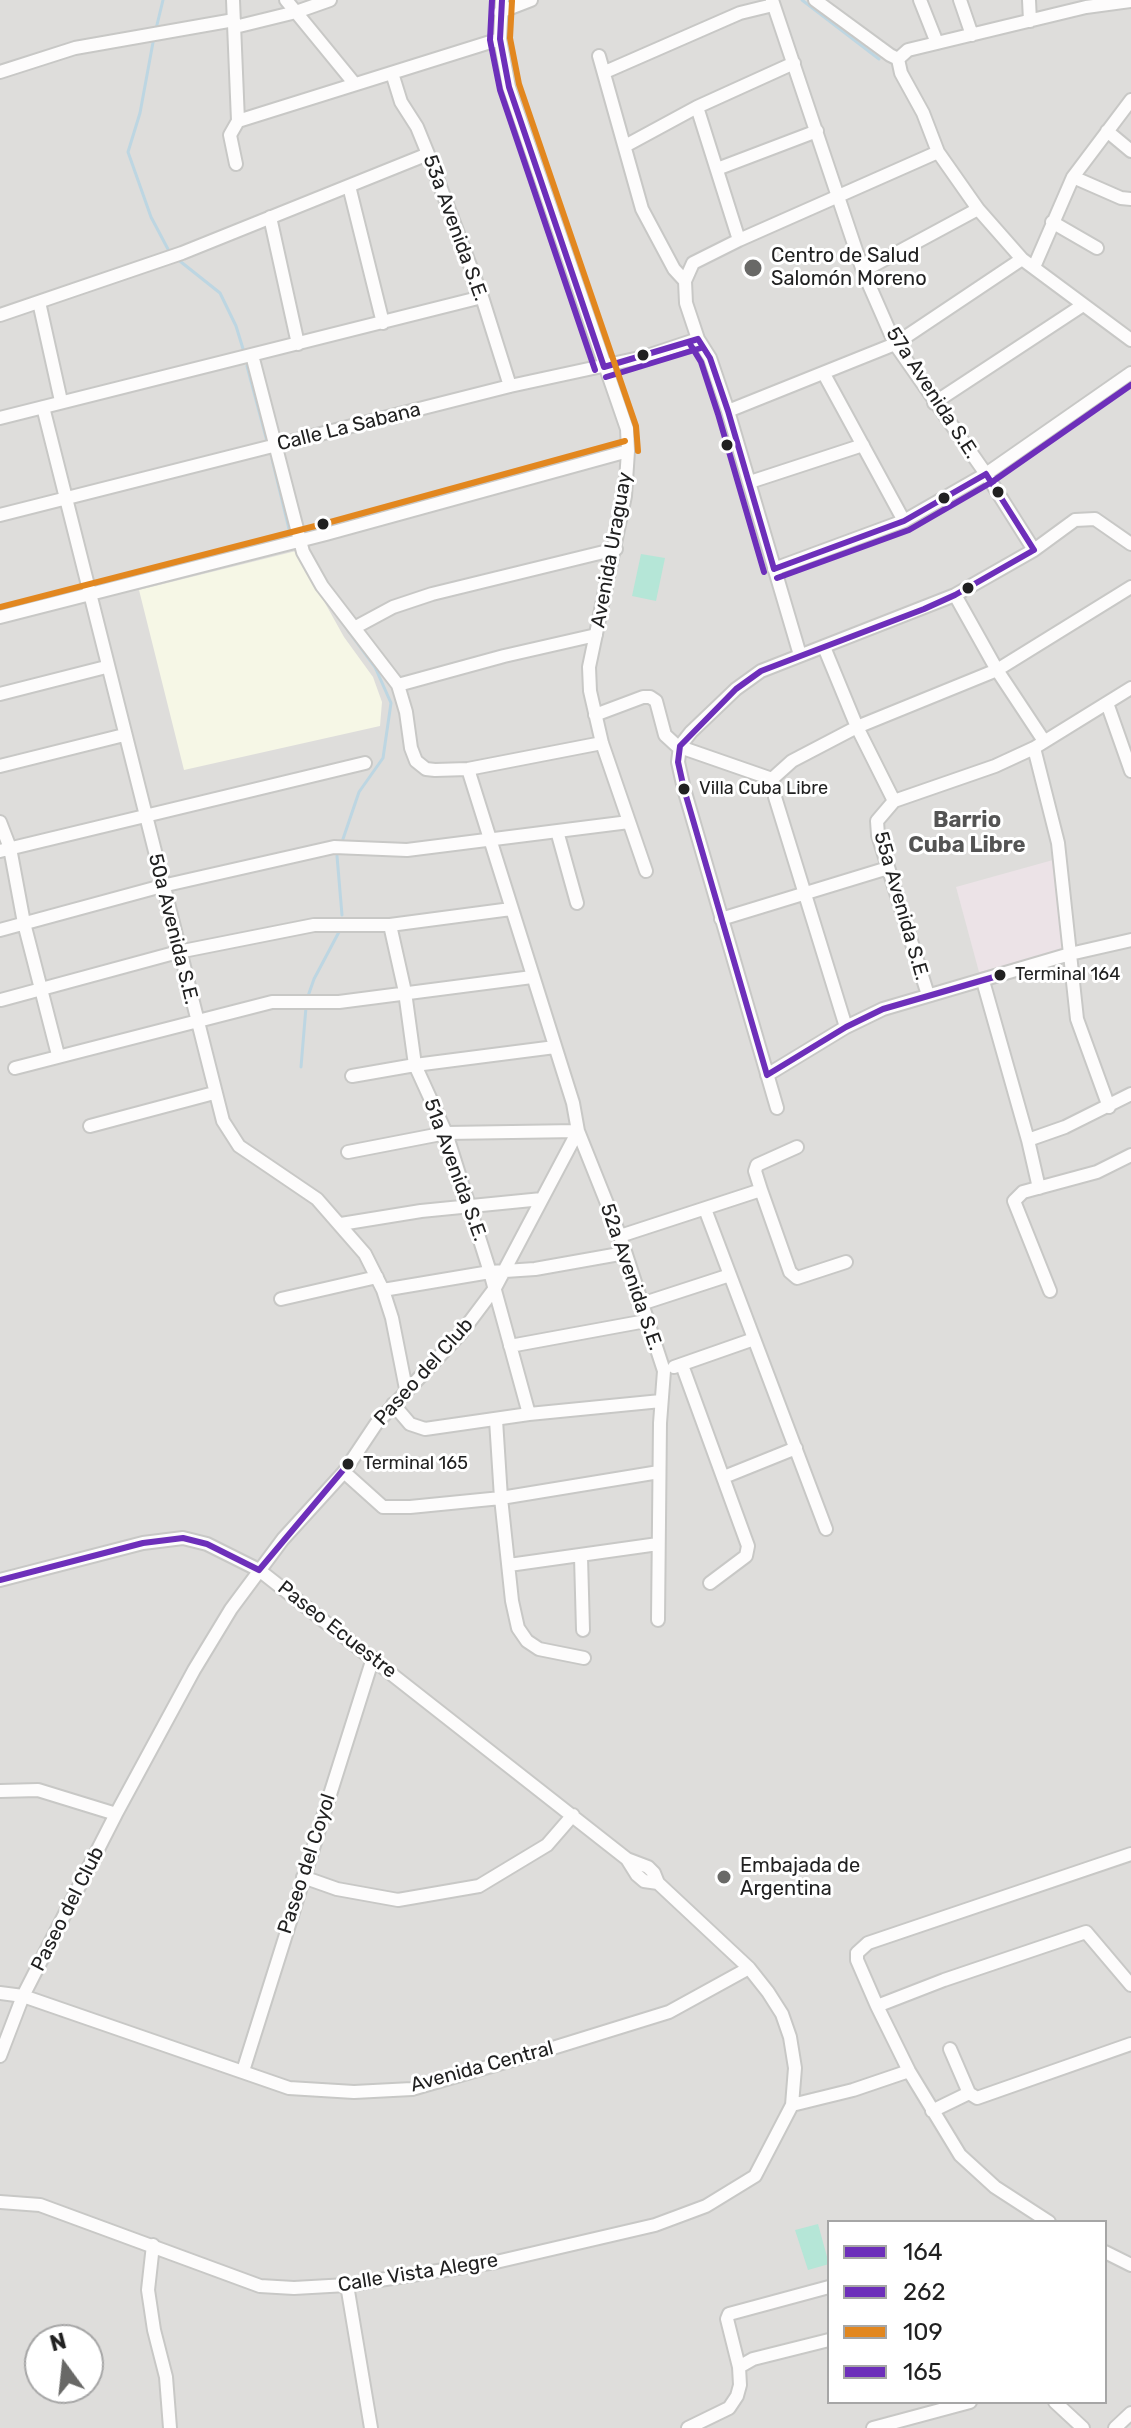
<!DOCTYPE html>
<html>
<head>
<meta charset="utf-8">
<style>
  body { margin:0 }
  #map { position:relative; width:1131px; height:2428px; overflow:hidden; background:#efeeea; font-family:Rubik,sans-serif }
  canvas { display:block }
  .legend { position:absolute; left:827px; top:2220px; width:280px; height:184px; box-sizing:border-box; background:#fff; border:2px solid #a6a6a6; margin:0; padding:10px 14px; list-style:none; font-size:24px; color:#212121 }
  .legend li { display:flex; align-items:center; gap:16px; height:40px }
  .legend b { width:40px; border:2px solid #a6a6a6 }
  .north { position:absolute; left:24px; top:2324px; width:80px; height:80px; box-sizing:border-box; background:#fff; border:2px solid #a6a6a6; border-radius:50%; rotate:345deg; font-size:22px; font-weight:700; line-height:32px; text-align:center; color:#212121 }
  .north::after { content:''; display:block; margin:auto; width:28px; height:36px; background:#696967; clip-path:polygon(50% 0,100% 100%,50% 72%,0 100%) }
</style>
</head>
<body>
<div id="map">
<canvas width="1131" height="2428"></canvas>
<ul class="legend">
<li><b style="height:10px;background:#6d2fba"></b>164</li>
<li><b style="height:10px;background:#6d2fba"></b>262</li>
<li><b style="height:10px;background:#e2871f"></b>109</li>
<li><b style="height:10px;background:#6d2fba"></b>165</li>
</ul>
<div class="north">N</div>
</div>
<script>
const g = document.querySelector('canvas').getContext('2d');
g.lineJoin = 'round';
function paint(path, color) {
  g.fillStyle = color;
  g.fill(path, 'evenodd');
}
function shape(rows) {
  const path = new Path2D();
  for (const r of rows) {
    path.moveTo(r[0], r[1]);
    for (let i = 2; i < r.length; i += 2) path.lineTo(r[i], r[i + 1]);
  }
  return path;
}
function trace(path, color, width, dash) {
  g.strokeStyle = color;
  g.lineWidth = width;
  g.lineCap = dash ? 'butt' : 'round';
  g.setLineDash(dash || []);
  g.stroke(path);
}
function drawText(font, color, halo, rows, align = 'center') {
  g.font = font + ' Rubik,sans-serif';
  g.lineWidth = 6;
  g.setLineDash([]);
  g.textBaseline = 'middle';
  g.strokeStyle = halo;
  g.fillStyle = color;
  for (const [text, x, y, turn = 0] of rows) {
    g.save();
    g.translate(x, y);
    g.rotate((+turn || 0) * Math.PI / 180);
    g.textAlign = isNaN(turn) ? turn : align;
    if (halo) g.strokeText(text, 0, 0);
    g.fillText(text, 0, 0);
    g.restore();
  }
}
paint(shape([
  [0,0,1131,0,1131,2428,0,2428],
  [829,2222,1105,2222,1105,2402,829,2402],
  [40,2340,88,2340,88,2388,40,2388]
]), '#dedddb');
paint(shape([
  [1053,860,1064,945,1060,951,979,972,956,887]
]), '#ece3e7');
paint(shape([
  [296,551,344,637,373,677,382,702,380,726,184,770,139,590]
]), '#f6f7e6');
paint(shape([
  [641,554,665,558,656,601,632,596],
  [818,2224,829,2264,808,2270,795,2230]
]), '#b5e6d7');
trace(shape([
  [802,0,879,59],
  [156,29,163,0],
  [154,37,140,113,128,152,151,217,170,253],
  [176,258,220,293,236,326,244,352],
  [247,366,267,441],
  [272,459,289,529],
  [331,607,375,667,391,703,383,758,359,792,343,839],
  [337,856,342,915],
  [307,999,314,979,340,930],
  [301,1067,306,1007]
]), '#bdd6e2', 3);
const minor = shape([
  [233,0,238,121,230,135,236,164],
  [286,0,354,83],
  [502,0,500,39,509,87,627,429,628,451,625,496,589,667,590,691,602,743,646,871],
  [772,0,863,271,895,344,986,474,1034,550],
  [815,0,890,55,898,59],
  [920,0,937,43],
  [960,0,972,35],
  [1029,0,1030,21],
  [500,12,531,0],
  [235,27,296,12,330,0],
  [599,56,642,209,674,269,685,281,686,303,698,339,710,358,728,411,800,655],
  [898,59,901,73,923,113,938,152,978,209,1022,259,1131,340],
  [898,59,908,50,1086,7,1131,1],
  [0,72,75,48,234,20],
  [605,72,740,13,773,5],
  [392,73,401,102,417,127,428,154,482,297,510,386],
  [697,107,739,240],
  [238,121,500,39],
  [1107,131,1131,151],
  [625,146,697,107,794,63],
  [717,169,817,131],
  [1073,177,1121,198,1131,199],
  [349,186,383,323],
  [270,217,298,344],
  [1052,222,1097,248],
  [1034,267,1073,177,1131,100],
  [863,271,978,209],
  [685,281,693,263,739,240,938,152],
  [39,302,61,401],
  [0,315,182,253,428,154],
  [252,355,303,552,322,586,398,685,406,712,411,748,416,761,426,769,435,770,468,769,602,743],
  [824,374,904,521],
  [934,403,1083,305],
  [43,407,223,1121,239,1146,317,1199,365,1254,383,1290,392,1318,406,1389],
  [728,411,895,344,1022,259],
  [0,418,482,297],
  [750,482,863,445],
  [0,515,510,386,644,357,698,339],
  [774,569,904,521,986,474,1131,373],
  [955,595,997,670,1044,741],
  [0,617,326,534,628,451],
  [354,628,393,607,432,594,616,549],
  [824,647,857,727,894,801],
  [398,685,504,656,596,635],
  [0,694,106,667],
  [1107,703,1131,771],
  [595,715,643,697,650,697,656,701,665,735,677,746,772,779],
  [1034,748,1058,843,1077,1019,1109,1107],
  [0,766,124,735],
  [468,769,573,1103,578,1131,620,1236,664,1371,660,1423,658,1620],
  [772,779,792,761,857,727,997,670,1131,587],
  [772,779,775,797,846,1027],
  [0,822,10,848,24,923,58,1055],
  [557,831,577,903],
  [0,851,365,763],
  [721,919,888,868],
  [390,925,405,992,415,1065,446,1133,490,1272,529,1414],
  [0,930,162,886,334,847,407,850,629,822],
  [983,981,1028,1140,1065,1127,1131,1094],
  [928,995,878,835,877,821,894,801,995,766,1034,748,1131,688],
  [1,1000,178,952,314,925,390,925,511,909],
  [15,1068,272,1002,339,1002,532,977],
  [767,1075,846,1027,883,1009,1070,954,1131,940],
  [352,1076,415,1065,555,1047],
  [777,1108,684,789,678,762,680,746,691,732,736,689,761,671,955,595,1034,550,1075,520,1095,519,1131,544],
  [90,1126,214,1093],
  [1028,1140,1039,1188],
  [348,1152,446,1133,578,1131],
  [761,1190,790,1272,797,1278,846,1262],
  [705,1209,826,1529],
  [341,1224,421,1211,542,1199],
  [620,1236,761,1190,755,1171,757,1165,797,1147],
  [383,1290,490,1272,535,1269,625,1253],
  [1050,1291,1014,1201,1023,1192,1097,1172,1131,1155],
  [281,1299,377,1277],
  [641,1304,730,1275],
  [510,1346,646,1321],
  [682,1365,748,1546,746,1556,710,1583],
  [674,1367,754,1339],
  [393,1404,410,1424,425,1429,529,1414,661,1401],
  [496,1420,501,1498,512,1601,518,1628,527,1641,539,1649,584,1658],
  [344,1472,383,1507,410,1507,501,1498,659,1472],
  [724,1477,796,1448],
  [581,1557,583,1630],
  [509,1565,658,1544],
  [0,1580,143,1543,183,1538,207,1544,259,1570,627,1859,648,1867,654,1873,658,1883,749,1968,768,1992,782,2014,790,2037,795,2068,792,2105,755,2176,706,2206,655,2225,496,2262,347,2285,294,2288,260,2286,40,2205,0,2202],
  [0,1791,38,1790,116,1814],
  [627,1859,637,1875,644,1881,658,1883],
  [303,1877,337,1889,398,1900,479,1886,547,1845,573,1815],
  [0,1993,23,1996,289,2088,354,2092,412,2089,543,2051,669,2012,749,1968],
  [877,2006,944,1980,1086,1932,1131,1985],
  [950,2049,969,2093,977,2098,1131,2044],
  [0,2056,23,1996,116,1814,194,1670,231,1609,283,1539,344,1472,376,1424,462,1332,495,1288,578,1131],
  [243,2071,373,1658],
  [792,2105,853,2090,909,2071],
  [932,2111,969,2093],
  [1049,2222,995,2187,960,2155,909,2071,877,2006,857,1960,857,1953,868,1943,1131,1854],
  [153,2245,148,2290,154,2330,166,2377,170,2428],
  [1105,2252,1131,2265],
  [347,2285,371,2428],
  [739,2367,753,2359,829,2340],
  [1055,2402,1083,2428],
  [688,2428,729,2408,737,2396,740,2385,739,2367,727,2319,729,2314,829,2287],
  [873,2428,970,2402],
  [1115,2428,1131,2413]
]);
trace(minor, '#c8c8c6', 16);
trace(minor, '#fdfcfc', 12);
trace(shape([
  [502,0,500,39,509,87,604,367],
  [698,339,710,358,728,411,774,569],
  [604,367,698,339],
  [986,474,1034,550],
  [774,569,904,521,986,474],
  [767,1075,684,789,678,762,680,746,736,689,761,671,924,609,955,595,1034,550],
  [767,1075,846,1027,883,1009,1001,975]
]), '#6d2fba', 6);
trace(shape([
  [492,0,490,40,500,90,595,370],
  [690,344,701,362,718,414,764,572],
  [606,377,701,348],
  [777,578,909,530,992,482,1131,385]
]), '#6d2fba', 6);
trace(shape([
  [512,1,510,38,519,84,636,426,638,451],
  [0,607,323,524,625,441]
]), '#e2871f', 6);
trace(shape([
  [259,1570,349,1463],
  [0,1580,143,1543,183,1538,207,1544,259,1570]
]), '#6d2fba', 6);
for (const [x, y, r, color] of [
  [753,268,10,"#696967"],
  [643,355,7,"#212121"],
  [727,445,7,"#212121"],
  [998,492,7,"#212121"],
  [944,498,7,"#212121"],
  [323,524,7,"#212121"],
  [968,588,7,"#212121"],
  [684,789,7,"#212121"],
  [1000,975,7,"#212121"],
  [348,1464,7,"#212121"],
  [724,1877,8,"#696967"]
]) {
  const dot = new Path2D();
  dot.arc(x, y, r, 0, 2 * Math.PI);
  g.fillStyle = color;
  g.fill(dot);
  trace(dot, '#fff', 3);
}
drawText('18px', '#212121', '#fff', [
  ["Villa Cuba Libre",699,789],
  ["Terminal 164",1015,975],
  ["Terminal 165",363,1464]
], 'left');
drawText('20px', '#212121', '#fff', [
  ["53a Avenida S.E.",455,228,70],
  ["57a Avenida S.E.",932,393,57],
  ["Calle La Sabana",349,427,-14],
  ["Avenida Uraguay",612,550,-80],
  ["55a Avenida S.E.",901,906,74],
  ["50a Avenida S.E.",173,929,76],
  ["51a Avenida S.E.",455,1170,70],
  ["52a Avenida S.E.",631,1277,71],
  ["Paseo del Club",424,1372,-48],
  ["Paseo Ecuestre",337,1630,38],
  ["Paseo del Coyol",307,1864,-72],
  ["Paseo del Club",68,1909,-63],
  ["Avenida Central",482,2067,-15],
  ["Calle Vista Alegre",418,2273,-9]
]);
drawText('20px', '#212121', '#fff', [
  ["Centro de Salud",771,256],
  ["Salomón Moreno",771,279],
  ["Embajada de",740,1866],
  ["Argentina",740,1889]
], 'left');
drawText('bold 22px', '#545454', '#fff', [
  ["Barrio",967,821],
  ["Cuba Libre",967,846]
]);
</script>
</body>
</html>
